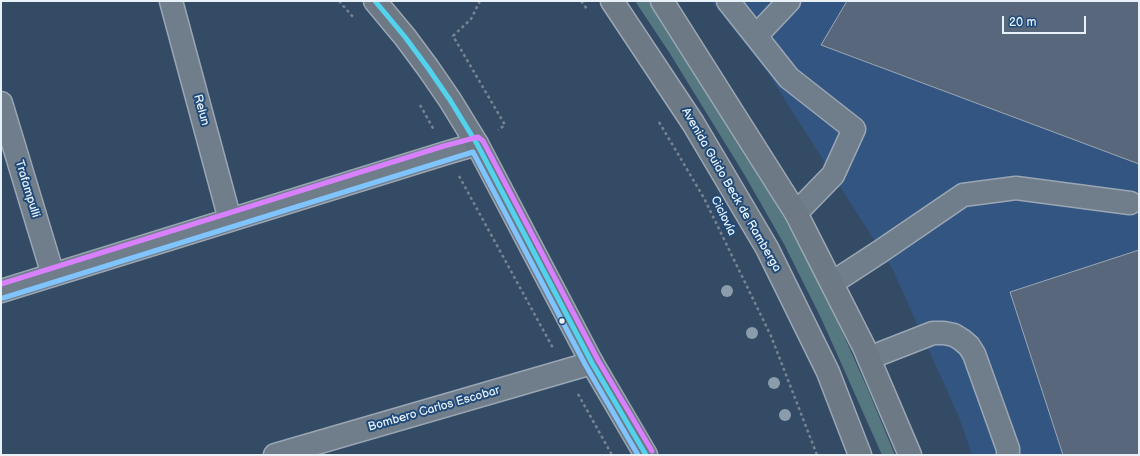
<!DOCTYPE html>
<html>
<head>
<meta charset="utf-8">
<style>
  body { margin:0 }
  #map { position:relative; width:1140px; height:456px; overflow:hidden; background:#344b65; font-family:"Balsamiq Sans",sans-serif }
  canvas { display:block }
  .frame { position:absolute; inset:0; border:2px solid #e8f1f8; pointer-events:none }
  .scale { position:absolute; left:1002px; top:16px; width:84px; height:18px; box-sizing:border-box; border:2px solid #e8f1f8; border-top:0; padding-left:5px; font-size:12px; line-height:14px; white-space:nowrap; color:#e8f1f8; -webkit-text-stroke:3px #1f4a7a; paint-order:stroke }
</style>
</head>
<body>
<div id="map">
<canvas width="1140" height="456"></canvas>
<div class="frame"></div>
<div class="scale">20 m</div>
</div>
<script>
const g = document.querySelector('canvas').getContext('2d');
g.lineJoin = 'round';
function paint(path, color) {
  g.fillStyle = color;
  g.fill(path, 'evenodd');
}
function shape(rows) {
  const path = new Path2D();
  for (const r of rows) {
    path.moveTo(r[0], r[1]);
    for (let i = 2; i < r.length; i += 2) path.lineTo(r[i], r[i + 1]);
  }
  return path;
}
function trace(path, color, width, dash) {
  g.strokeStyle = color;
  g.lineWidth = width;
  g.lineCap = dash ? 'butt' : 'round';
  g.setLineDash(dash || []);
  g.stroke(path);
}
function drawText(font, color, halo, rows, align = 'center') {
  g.font = font + ' "Balsamiq Sans",sans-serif';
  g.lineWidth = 4;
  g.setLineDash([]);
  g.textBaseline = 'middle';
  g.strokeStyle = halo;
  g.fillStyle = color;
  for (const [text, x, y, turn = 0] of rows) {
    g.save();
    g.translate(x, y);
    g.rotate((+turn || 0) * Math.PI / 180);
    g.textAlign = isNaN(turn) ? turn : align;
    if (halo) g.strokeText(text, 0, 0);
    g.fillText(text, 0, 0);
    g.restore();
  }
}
paint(shape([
  [711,1,1139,1,1139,455,972,455,959,417,892,268,766,70]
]), '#335582');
paint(shape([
  [635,1,654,1,764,183,802,249,836,318,868,390,895,455,882,455,821,318,784,244,744,174,669,52]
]), '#567880');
const building = shape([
  [847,1,1139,1,1139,164,821,45,847,1],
  [1139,250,1139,455,1063,455,1010,292,1139,250]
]);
paint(building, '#59677c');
trace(building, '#9aa6b3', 1);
const minor = shape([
  [171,1,230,220],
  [728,1,789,78,854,129,833,175,796,213],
  [756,36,789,1],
  [1,103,53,275],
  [832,283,881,251,963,195,1016,188,1130,203],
  [1,291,446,153,477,144],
  [869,358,933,333,944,333,954,335,962,340,969,346,974,354,1008,449,1008,455],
  [275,455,592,363]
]);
const major = shape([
  [375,1,405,37,428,68,450,100,477,144,592,363,646,455],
  [612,1,693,123,767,248,828,372,860,455],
  [662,1,796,213,864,347,910,455]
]);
trace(minor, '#9aa6b3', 25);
trace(major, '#9aa6b3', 25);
trace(shape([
  [339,1,353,17],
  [480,1,471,19,453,36,505,125,498,130],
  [581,1,587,9],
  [420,105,434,130],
  [659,122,704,198,771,336,817,455],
  [459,176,553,348],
  [578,394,612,455]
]), '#778390', 2.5, [3, 3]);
trace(minor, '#707e8c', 22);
trace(major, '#6d7985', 22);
trace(shape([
  [375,1,405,37,428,68,450,100,477,144,592,363,646,455]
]), '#53d2ee', 5);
trace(shape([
  [3,298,473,152,586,366,638,455]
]), '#80c4ff', 5);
trace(shape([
  [1,284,444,146,478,137,483,141,598,360,652,451]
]), '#d880ff', 5);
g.fillStyle = '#8b9dac';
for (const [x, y] of [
  [727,291],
  [752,333],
  [774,383],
  [785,415]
]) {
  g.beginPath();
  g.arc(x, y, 6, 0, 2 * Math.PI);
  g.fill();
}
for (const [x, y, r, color] of [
  [562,321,3.5,"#e8f1f8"]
]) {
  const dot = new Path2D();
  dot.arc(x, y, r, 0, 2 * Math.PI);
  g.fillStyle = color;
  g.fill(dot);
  trace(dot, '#1f4a7a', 1.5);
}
drawText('12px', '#e8f1f8', '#1f4a7a', [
  ["Relun",201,110,75],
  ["Trafampulli",27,189,73],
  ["Avenida Guido Beck de Ramberga",731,190,60],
  ["Ciclovía",723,216,64],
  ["Bombero Carlos Escobar",434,409,-16]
]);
</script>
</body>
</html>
